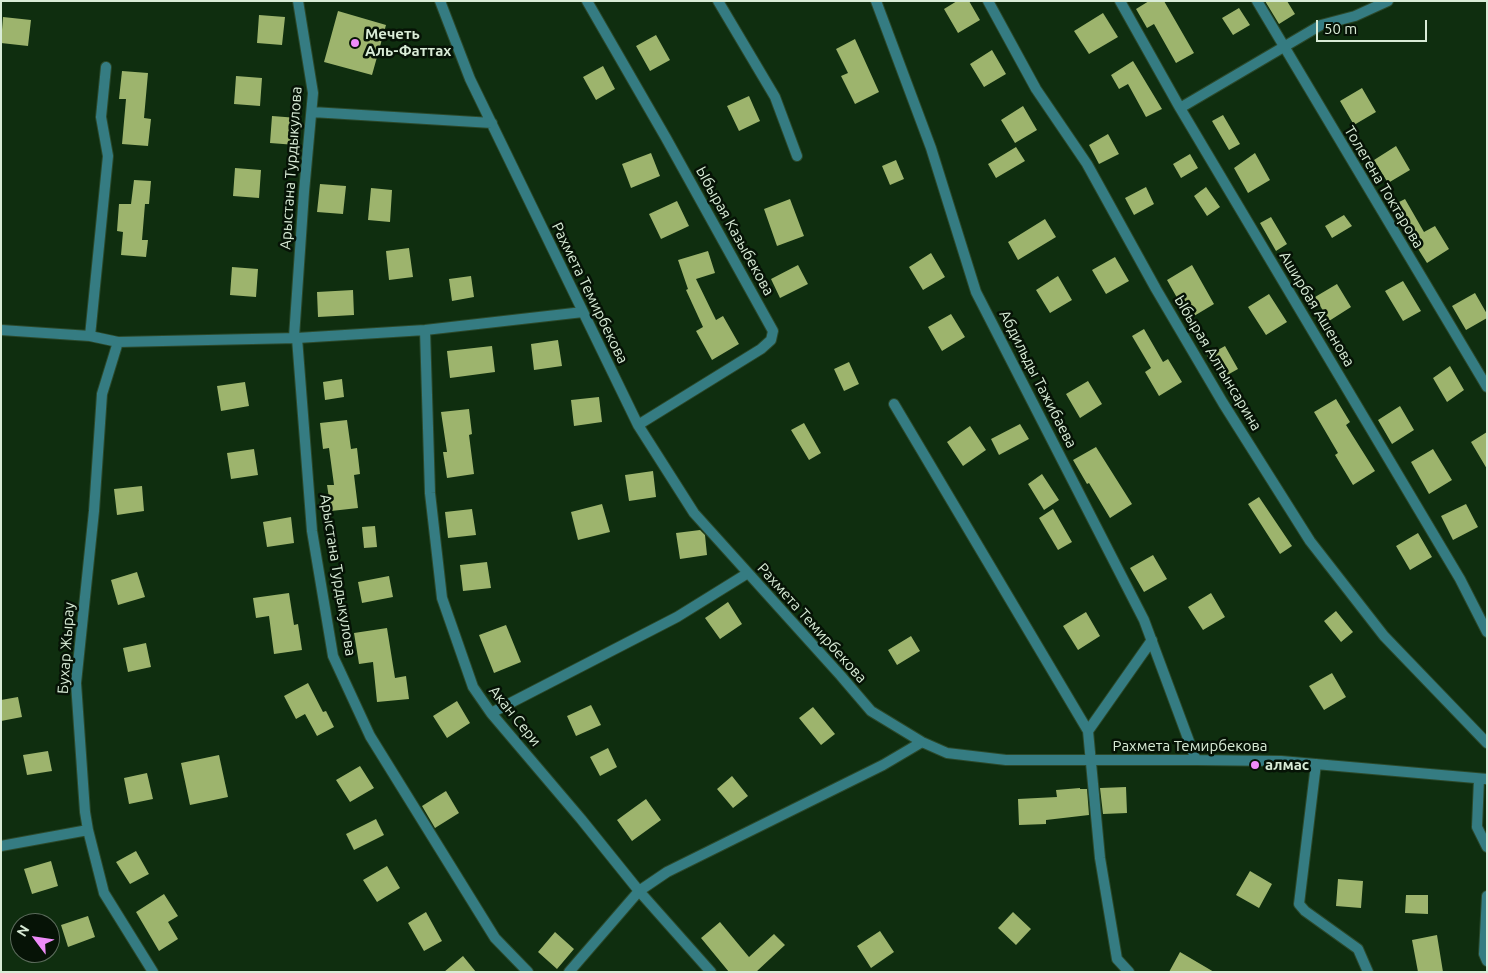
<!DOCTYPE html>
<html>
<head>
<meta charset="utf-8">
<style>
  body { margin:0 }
  #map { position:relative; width:1488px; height:973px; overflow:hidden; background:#0f2e0f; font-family:Ubuntu,sans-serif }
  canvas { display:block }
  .frame { position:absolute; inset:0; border:2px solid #d9ecd7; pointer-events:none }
  .north { position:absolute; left:10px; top:913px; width:50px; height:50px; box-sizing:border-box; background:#061306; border:1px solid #5a6a5a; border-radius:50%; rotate:301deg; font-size:14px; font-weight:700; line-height:20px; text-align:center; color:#d9ecd7 }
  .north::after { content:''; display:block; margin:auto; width:18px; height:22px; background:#ee8cf9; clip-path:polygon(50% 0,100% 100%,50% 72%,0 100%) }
  .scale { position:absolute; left:1316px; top:20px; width:111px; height:22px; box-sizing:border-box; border:2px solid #d9ecd7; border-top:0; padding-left:6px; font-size:15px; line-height:18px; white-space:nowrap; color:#d9ecd7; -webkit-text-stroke:4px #061306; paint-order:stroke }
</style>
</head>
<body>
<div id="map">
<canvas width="1488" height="973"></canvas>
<div class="frame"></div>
<div class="north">N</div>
<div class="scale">50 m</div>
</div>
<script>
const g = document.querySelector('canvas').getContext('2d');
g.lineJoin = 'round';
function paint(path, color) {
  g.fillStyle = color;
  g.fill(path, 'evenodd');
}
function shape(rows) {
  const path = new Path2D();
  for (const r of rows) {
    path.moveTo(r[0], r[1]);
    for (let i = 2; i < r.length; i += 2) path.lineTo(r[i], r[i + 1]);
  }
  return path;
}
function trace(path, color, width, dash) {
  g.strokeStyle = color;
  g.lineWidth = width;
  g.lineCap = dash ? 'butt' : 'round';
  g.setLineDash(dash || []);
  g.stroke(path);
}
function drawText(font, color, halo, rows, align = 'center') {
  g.font = font + ' Ubuntu,sans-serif';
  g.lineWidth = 5;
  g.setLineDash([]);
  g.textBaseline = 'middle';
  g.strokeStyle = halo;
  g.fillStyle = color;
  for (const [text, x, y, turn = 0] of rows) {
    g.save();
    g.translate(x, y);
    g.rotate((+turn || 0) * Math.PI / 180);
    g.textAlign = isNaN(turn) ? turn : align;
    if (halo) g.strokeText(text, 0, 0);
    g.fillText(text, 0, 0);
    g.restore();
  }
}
paint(shape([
  [957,1,969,1,980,20,958,33,944,9],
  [1149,1,1164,1,1194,53,1176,63,1154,24,1147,28,1136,9],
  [1265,1,1287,1,1295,14,1279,24],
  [1239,8,1250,25,1233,35,1222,18],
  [338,11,386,25,372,75,324,62],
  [1103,13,1118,37,1089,54,1074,31],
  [259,15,285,17,282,45,257,43],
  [3,17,31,20,28,46,1,43],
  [656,35,670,60,650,71,636,46],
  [855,39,879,92,855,104,841,76,848,73,836,49],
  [992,50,1006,74,984,87,970,64],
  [1133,61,1162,109,1146,117,1128,84,1119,89,1111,75],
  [603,66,615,89,596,100,583,77],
  [122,71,148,73,144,118,151,119,148,146,122,144,126,99,119,99],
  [236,76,262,78,260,106,234,104],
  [1362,88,1376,112,1354,125,1340,101],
  [749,96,760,121,739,131,727,106],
  [1023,106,1037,130,1015,143,1001,120],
  [1223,115,1240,144,1229,150,1212,121],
  [272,116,298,118,296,145,270,143],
  [1108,134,1119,154,1099,164,1089,145],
  [1396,146,1410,170,1388,183,1374,160],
  [1016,147,1025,161,996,178,988,164],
  [651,153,660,176,631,188,622,164],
  [1255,153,1270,180,1248,193,1234,168],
  [1190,154,1198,168,1181,178,1173,164],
  [896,160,904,179,890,185,882,166],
  [235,168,261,170,259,198,233,196],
  [134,180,151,181,149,204,145,204,142,240,148,240,146,257,121,255,123,232,117,231,119,204,131,204],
  [320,184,346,186,343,214,317,212],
  [1146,187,1154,204,1134,215,1125,198],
  [1206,187,1220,207,1207,216,1194,196],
  [371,188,392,190,390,222,368,220],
  [790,199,804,236,777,246,764,209],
  [1405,199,1424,232,1435,226,1449,249,1427,263,1391,206],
  [677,201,689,226,661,239,649,214],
  [1344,215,1352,226,1332,238,1325,226],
  [1271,217,1287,244,1276,251,1260,223],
  [1045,219,1056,237,1018,260,1008,242],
  [409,248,413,277,389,280,386,251],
  [708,251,715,273,696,279,716,320,723,316,739,344,712,360,696,331,703,327,686,290,688,289,678,260],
  [931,253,945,277,923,290,909,267],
  [1115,257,1129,281,1106,294,1092,270],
  [798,265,808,284,780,298,771,279],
  [1192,265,1214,304,1189,319,1167,280],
  [232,267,258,269,256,297,230,295],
  [471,276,474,297,452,301,449,279],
  [1058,276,1072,300,1050,313,1036,290],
  [1403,281,1421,311,1403,321,1385,291],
  [1337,284,1351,307,1329,321,1315,297],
  [353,290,354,315,318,317,317,292],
  [1475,293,1487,314,1487,318,1466,330,1452,306],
  [1269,294,1287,322,1266,335,1248,307],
  [951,314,965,337,942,351,928,327],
  [1144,329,1163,362,1168,359,1182,382,1159,396,1145,372,1151,368,1132,336],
  [558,340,562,366,534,370,531,344],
  [492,346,495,372,450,378,447,351],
  [1225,346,1238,369,1220,379,1207,356],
  [849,362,859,384,844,391,834,369],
  [1450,366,1464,390,1447,402,1433,378],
  [342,379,344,397,325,400,323,382],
  [1088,381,1102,404,1080,418,1066,394],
  [245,382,249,406,221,411,217,386],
  [599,397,602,422,574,426,571,400],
  [1336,399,1350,422,1346,425,1375,471,1353,485,1335,455,1338,453,1314,412],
  [1400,406,1414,430,1392,444,1378,420],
  [469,409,472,434,469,435,474,474,447,478,443,452,447,452,441,412],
  [347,420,351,449,357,448,360,474,354,475,358,508,331,511,327,485,334,485,329,448,323,449,320,423],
  [804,423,821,453,809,460,791,430],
  [1020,424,1029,439,999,455,991,439],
  [970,426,986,450,963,466,947,442],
  [1487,432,1487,469,1471,442],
  [1096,447,1132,504,1110,518,1089,483,1087,484,1073,460],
  [254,449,258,475,231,479,227,453],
  [1433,449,1452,480,1429,494,1411,462],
  [653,471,656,497,629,501,625,475],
  [1042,474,1059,500,1044,510,1028,484],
  [142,486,144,511,117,515,114,489],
  [1259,497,1292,546,1280,554,1248,504],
  [602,504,610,532,578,540,571,512],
  [1466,504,1478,527,1453,540,1441,516],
  [472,509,476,535,448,538,445,512],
  [1053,509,1072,542,1058,550,1039,518],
  [291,517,294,543,267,547,263,522],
  [375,526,377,547,364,548,362,527],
  [700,530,705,535,707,555,680,559,676,533],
  [1418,533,1432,557,1410,570,1396,546],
  [1153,555,1167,579,1144,592,1130,568],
  [487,562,491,588,463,591,460,565],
  [137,572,145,597,118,605,111,580],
  [389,576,393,597,362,603,358,582],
  [289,593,294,625,298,624,302,650,274,654,269,616,256,618,253,598],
  [1211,593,1225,617,1203,630,1188,607],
  [728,602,742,624,720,639,705,618],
  [1336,611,1353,632,1341,642,1324,621],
  [1086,612,1100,636,1078,650,1063,626],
  [506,625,521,662,494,673,479,635],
  [387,628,395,678,406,676,409,699,377,702,373,662,359,664,354,633],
  [911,636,920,651,897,665,888,650],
  [146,643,151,667,128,672,123,648],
  [1332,673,1346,697,1324,710,1309,686],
  [308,683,323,712,326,711,334,727,317,736,305,714,296,719,284,696],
  [18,697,22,717,1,721,1,700],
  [457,701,470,723,447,738,433,716],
  [591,705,601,725,576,736,567,716],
  [813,707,835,734,821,745,799,718],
  [608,748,617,767,600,776,590,757],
  [48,751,52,771,27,775,23,755],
  [219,755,228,797,190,805,181,763],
  [360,766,374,788,350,802,336,780],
  [147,773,153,799,129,804,124,778],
  [732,776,748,796,733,808,717,789],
  [1126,787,1127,813,1103,814,1100,788],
  [1080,788,1080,789,1087,789,1089,815,1046,820,1046,824,1019,825,1018,799,1057,797,1056,790],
  [446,791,459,813,435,828,422,806],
  [646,799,661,820,632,841,617,820],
  [376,819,384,835,354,850,346,834],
  [136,851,149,874,130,884,116,862],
  [51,861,58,886,32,894,24,869],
  [387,866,400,888,377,902,363,880],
  [1250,871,1272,884,1259,908,1236,895],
  [1338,879,1363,881,1361,908,1336,906],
  [164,894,178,916,168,922,178,939,159,951,136,912],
  [1406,895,1428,895,1428,914,1405,913],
  [426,912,442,941,424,951,408,923],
  [1013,912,1031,929,1016,945,998,928],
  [88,916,95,937,68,947,61,925],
  [720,922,749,957,774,934,785,945,756,972,729,972,701,938],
  [880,931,894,952,871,968,857,946],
  [555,932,574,949,557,969,538,952],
  [1437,935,1443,972,1418,972,1412,940],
  [1180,952,1214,972,1169,972],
  [463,956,476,972,444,972]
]), '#9db46d');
const street = shape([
  [440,1,470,79,638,425,694,513,841,676,871,711,922,742,947,753,1006,760,1196,760,1281,761,1487,779],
  [587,1,666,138,773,331,771,340,761,349,638,425],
  [718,1,775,97,797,156],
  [876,1,931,148,976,292,1144,620,1196,760],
  [988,1,1036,89,1087,164,1156,289,1223,403,1310,541,1384,636,1487,743],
  [1120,1,1180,108,1460,579,1487,632],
  [1257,1,1487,387],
  [1180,108,1321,25,1355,16,1388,1],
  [312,112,492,123],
  [1,330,90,336,118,342,297,338,425,330,583,312],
  [425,330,430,493,442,598,473,687,491,713,581,819,639,891,711,972],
  [90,336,108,156,101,117,106,67],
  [294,337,304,192,313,93,298,1],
  [297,338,312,531,333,656,370,736,495,938,528,972],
  [118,342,102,394,94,511,76,683,85,812,88,830,104,893,153,972],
  [894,404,1088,731,1100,858,1117,959,1129,972],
  [491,713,677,617,748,573],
  [1088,731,1152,640],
  [1316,764,1299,904,1305,911,1358,949,1368,972],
  [1479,779,1477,827,1487,847],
  [1,846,88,830],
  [1487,896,1484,954,1487,961],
  [569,972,639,891,667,872,883,765,922,742]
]);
trace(street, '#2b492b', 12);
trace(street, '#357c82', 10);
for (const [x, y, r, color] of [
  [355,43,5,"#ee8cf9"],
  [1255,765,5,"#ee8cf9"]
]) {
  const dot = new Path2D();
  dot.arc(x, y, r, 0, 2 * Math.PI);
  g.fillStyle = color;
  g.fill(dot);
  trace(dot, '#061306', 2);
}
drawText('bold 15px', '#d9ecd7', '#061306', [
  ["Мечеть",365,34],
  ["Аль-Фаттах",365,51],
  ["алмас",1265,765]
], 'left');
drawText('15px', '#d9ecd7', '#061306', [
  ["Арыстана Турдыкулова",291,168,-86],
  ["Толегена Токтарова",1384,187,59],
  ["Ыбырая Казыбекова",735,231,61],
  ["Рахмета Темирбекова",590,293,64],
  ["Аширбая Ашенова",1317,309,59],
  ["Ыбырая Алтынсарина",1218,363,59],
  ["Абдильды Тажибаева",1038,379,63],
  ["Арыстана Турдыкулова",338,575,81],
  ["Рахмета Темирбекова",812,623,48],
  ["Бухар Жырау",66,648,-86],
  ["Акан Сери",515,716,51],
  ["Рахмета Темирбекова",1190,746]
]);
</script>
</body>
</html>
